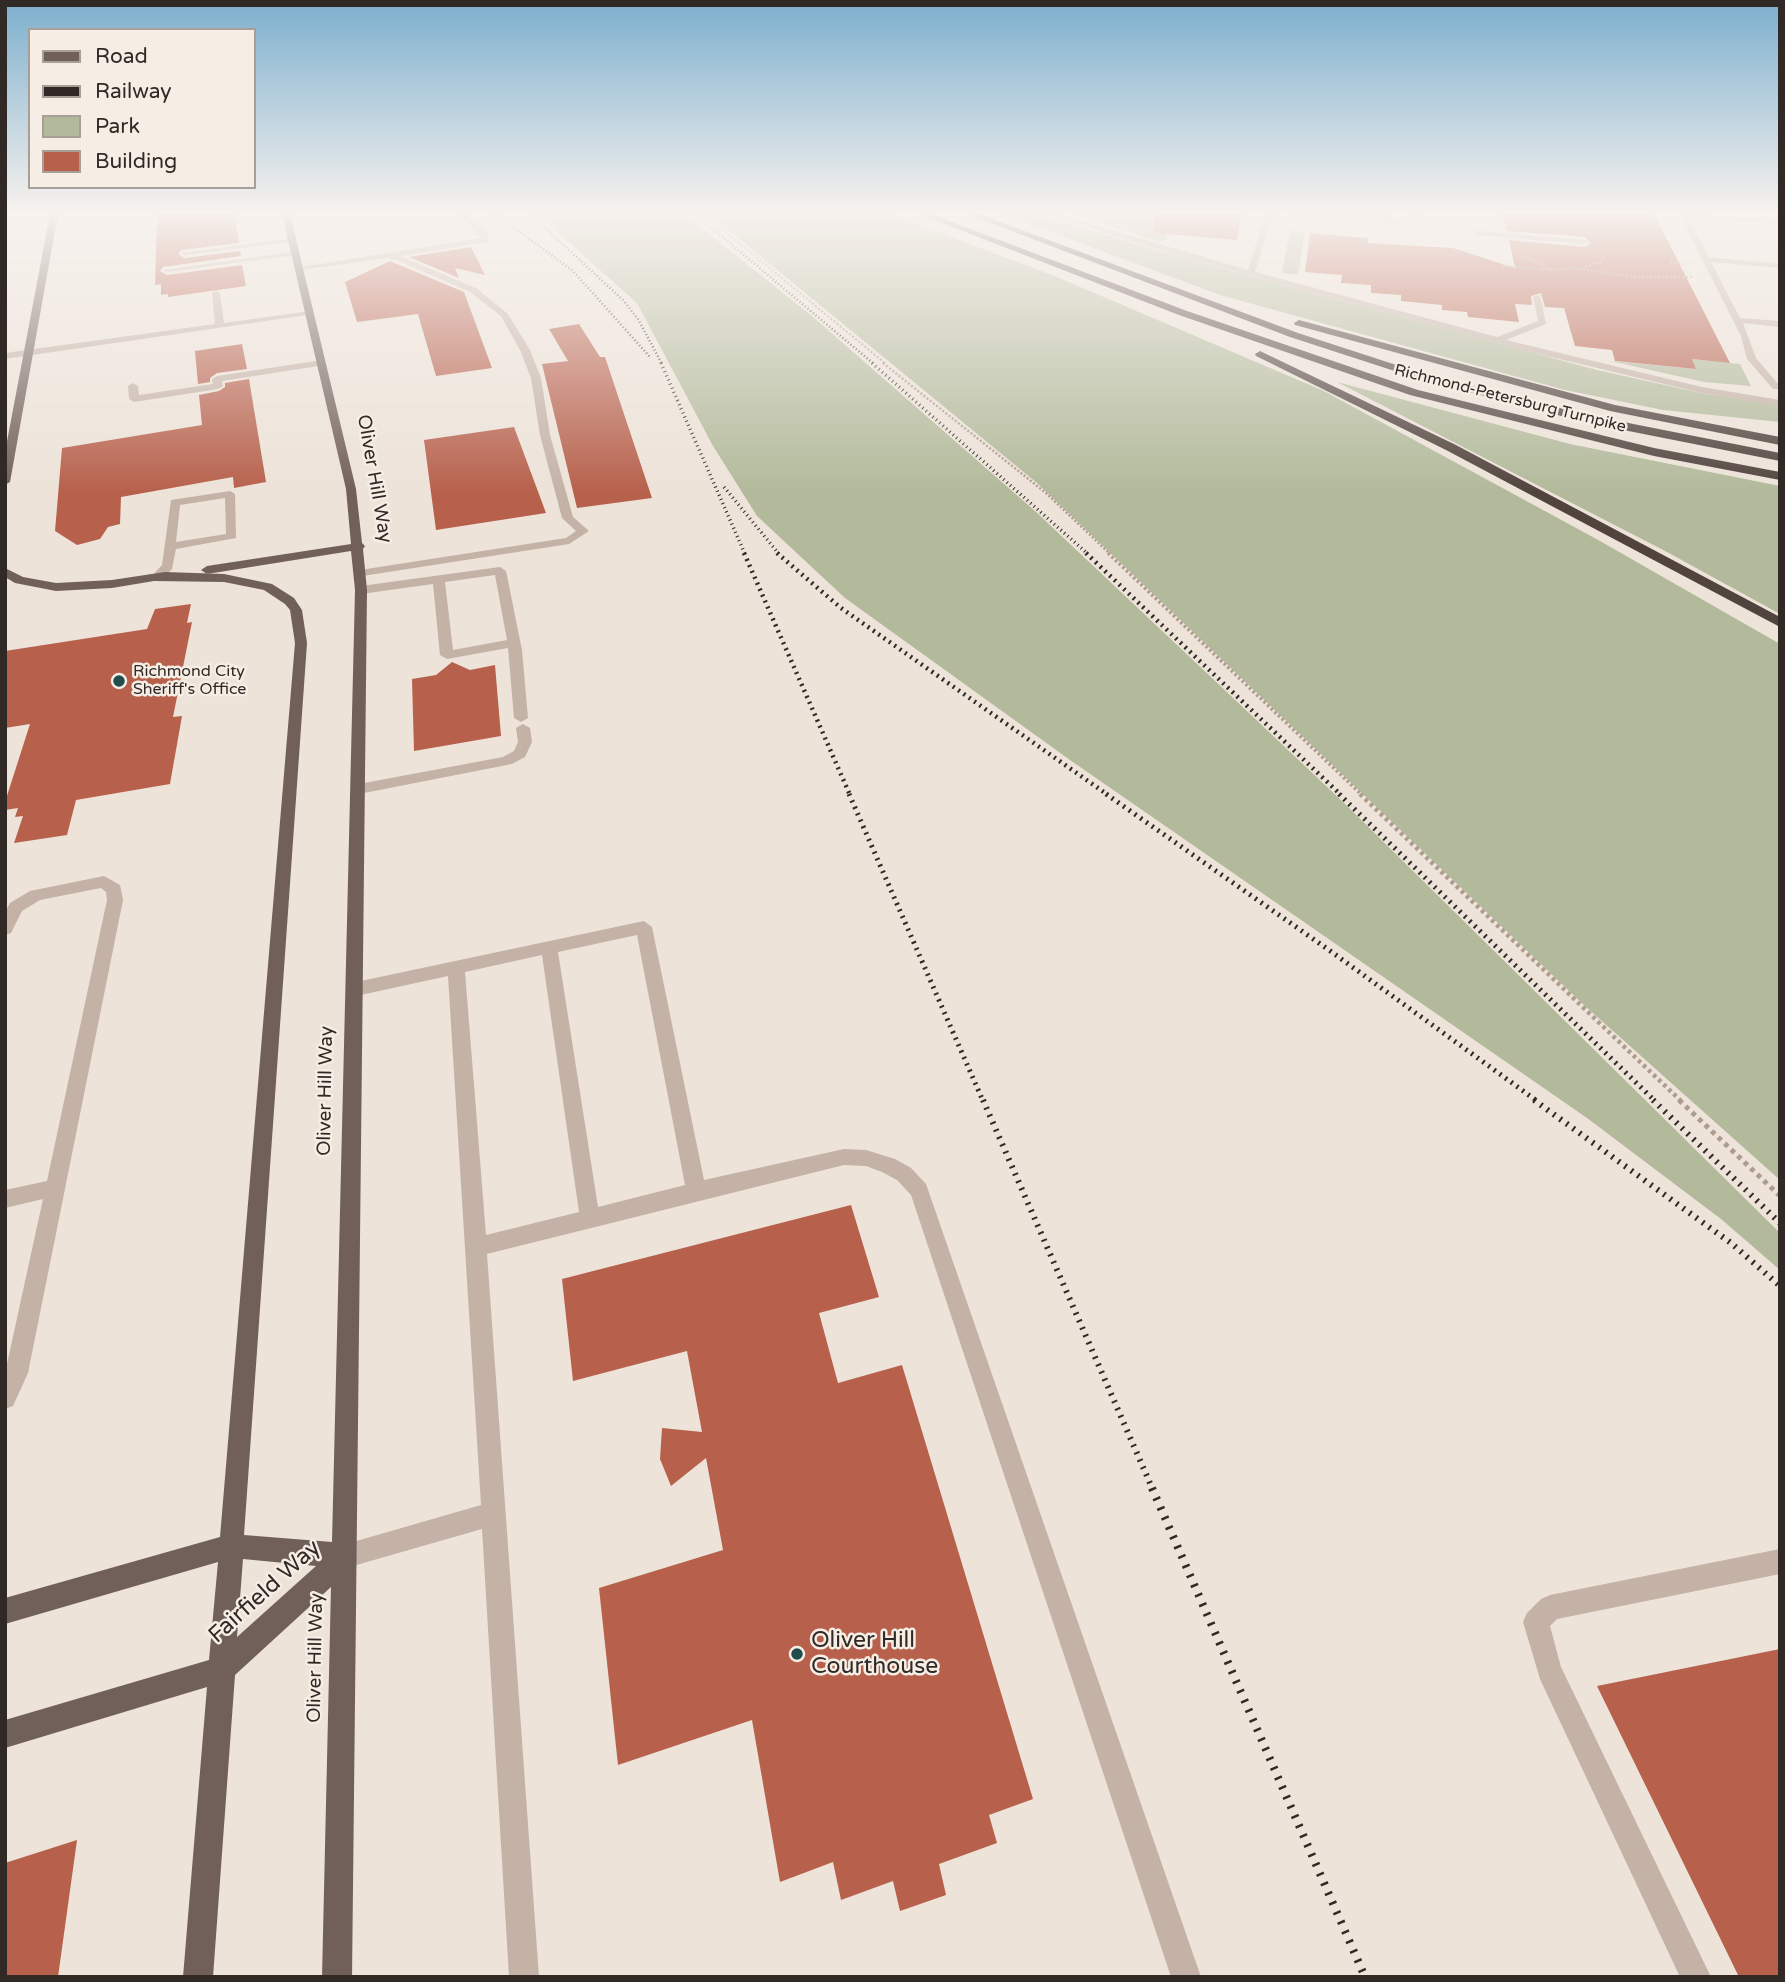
<!DOCTYPE html>
<html>
<head>
<meta charset="utf-8">
<style>
  body { margin:0 }
  #map { position:relative; width:1785px; height:1982px; overflow:hidden; background:#ede3d9; font-family:"Varela Round",sans-serif }
  canvas { display:block }
  .frame { position:absolute; inset:0; border:7px solid #312926; pointer-events:none }
  .legend { position:absolute; left:28px; top:28px; width:228px; height:161px; box-sizing:border-box; background:#f6ede4; border:2px solid #a79f98; margin:0; padding:9px 12px; list-style:none; font-size:21px; color:#312926 }
  .legend li { display:flex; align-items:center; gap:14px; height:35px }
  .legend b { width:35px; border:2px solid #a79f98 }
</style>
</head>
<body>
<div id="map">
<canvas width="1785" height="1982"></canvas>
<div class="frame"></div>
<ul class="legend">
<li><b style="height:9px;background:#716059"></b>Road</li>
<li><b style="height:9px;background:#312926"></b>Railway</li>
<li><b style="height:19px;background:#b2ba9b"></b>Park</li>
<li><b style="height:19px;background:#b7614d"></b>Building</li>
</ul>
</div>
<script>
const g = document.querySelector('canvas').getContext('2d');
g.lineJoin = 'round';
function paint(path, color) {
  g.fillStyle = color;
  g.fill(path, 'evenodd');
}
function shape(rows) {
  const path = new Path2D();
  for (const r of rows) {
    path.moveTo(r[0], r[1]);
    for (let i = 2; i < r.length; i += 2) path.lineTo(r[i], r[i + 1]);
  }
  return path;
}
function trace(path, color, width, dash) {
  g.strokeStyle = color;
  g.lineWidth = width;
  g.lineCap = dash ? 'butt' : 'round';
  g.setLineDash(dash || []);
  g.stroke(path);
}
function drawText(font, color, halo, rows, align = 'center') {
  g.font = font + ' "Varela Round",sans-serif';
  g.lineWidth = 5;
  g.setLineDash([]);
  g.textBaseline = 'middle';
  g.strokeStyle = halo;
  g.fillStyle = color;
  for (const [text, x, y, turn = 0] of rows) {
    g.save();
    g.translate(x, y);
    g.rotate((+turn || 0) * Math.PI / 180);
    g.textAlign = isNaN(turn) ? turn : align;
    if (halo) g.strokeText(text, 0, 0);
    g.fillText(text, 0, 0);
    g.restore();
  }
}
paint(shape([
  [537,214,684,214,812,316,1035,511,1212,678,1344,803,1780,1233,1780,1270,1721,1219,1587,1118,1070,760,845,598,757,516,713,446,637,303],
  [709,214,891,214,1057,277,1324,391,1600,541,1780,644,1780,1180,1585,1006,1037,483],
  [1002,214,1038,214,1162,252,1597,370,1701,393,1780,405,1780,422,1663,410,1565,390,1220,295],
  [1073,214,1157,215,1154,230,1164,231,1168,240,1159,242],
  [1291,214,1389,214,1405,225,1291,216],
  [1290,231,1305,233,1298,275,1282,273],
  [1692,359,1740,364,1751,386,1704,382,1610,361,1695,369],
  [1337,382,1570,444,1780,486,1780,614,1667,552]
]), '#b2ba9b');
paint(shape([
  [157,214,234,214,239,243,181,250,178,254,185,258,240,251,241,256,163,267,160,271,167,275,242,265,246,286,168,297,168,294,161,295,161,284,155,285],
  [1154,214,1242,214,1237,240,1154,233],
  [1503,214,1654,214,1730,363,1692,359,1696,369,1615,361,1612,350,1575,346,1564,308,1545,307,1541,293,1531,296,1532,305,1515,304,1519,322,1468,317,1467,312,1442,310,1442,305,1401,301,1401,295,1371,293,1371,285,1341,283,1342,275,1305,272,1310,233,1368,238,1368,243,1453,248,1515,268,1509,240,1585,247,1591,243,1585,237,1507,231],
  [471,247,485,275,455,268,459,278,409,257],
  [390,261,464,292,492,368,436,376,418,314,357,322,345,282],
  [579,324,600,357,605,357,652,498,577,508,542,364,568,361,549,329],
  [242,344,247,369,217,373,210,378,210,382,198,384,195,351],
  [249,379,266,482,234,488,233,477,121,497,120,524,108,527,100,539,77,545,55,531,62,448,202,425,199,395,219,391,225,387,225,383],
  [514,427,546,513,436,530,424,440],
  [191,604,187,623,192,622,173,717,182,716,170,784,76,800,67,835,14,843,23,816,15,817,18,808,5,810,5,802,30,724,5,728,5,651,147,629,155,609],
  [452,662,470,670,495,665,501,736,414,751,412,679,436,675],
  [851,1205,879,1297,819,1313,838,1383,902,1365,1033,1799,989,1815,997,1843,939,1864,946,1895,900,1911,893,1881,841,1900,833,1862,780,1882,752,1720,618,1765,599,1588,723,1550,706,1458,671,1486,660,1459,662,1428,702,1432,687,1351,573,1381,562,1279],
  [1780,1649,1780,1977,1739,1977,1597,1686],
  [77,1840,58,1977,5,1977,5,1863]
]), '#b7614d');
trace(shape([
  [704,214,886,364],
  [1415,214,1461,229],
  [1523,256,1551,269],
  [1670,262,1686,264],
  [1503,266,1555,270,1575,268,1633,277,1694,277],
  [1585,267,1601,262,1605,257]
]), '#af9c91', 2, [2, 2]);
trace(shape([
  [883,363,1046,493,1110,554]
]), '#af9c91', 2.5, [2, 2]);
trace(shape([
  [1108,553,1362,795]
]), '#af9c91', 3.5, [2.5, 2.5]);
trace(shape([
  [1360,794,1681,1101]
]), '#af9c91', 4.5, [3.5, 3.5]);
trace(shape([
  [1679,1100,1780,1196]
]), '#af9c91', 5, [4.5, 4.5]);
paint(shape([
  [458,214,466,214,489,234,488,242,400,256,476,288,508,314,530,350,541,378,550,435,573,517,589,531,569,544,356,577,356,571,360,570,566,538,576,531,562,518,540,435,531,378,520,350,501,316,470,292,396,260,388,258,299,270,295,268,482,238,458,214],
  [1046,214,1058,214,1248,270,1265,214,1273,214,1255,272,1497,337,1538,321,1533,297,1540,295,1546,324,1506,340,1702,387,1780,400,1780,406,1702,393,1530,352,1171,254,1046,214],
  [1679,214,1780,220,1780,224,1688,217,1709,257,1780,264,1780,268,1711,262,1740,318,1780,321,1780,327,1743,323,1756,358,1779,385,1779,389,1773,389,1747,359,1741,336,1679,214],
  [1478,231,1585,240,1589,242,1585,244,1475,235,1478,231],
  [295,238,292,242,185,255,181,253,295,238],
  [299,251,296,255,167,272,163,270,299,251],
  [216,291,220,293,224,323,310,311,314,314,5,359,5,353,215,324,212,293,216,291],
  [322,360,325,361,325,365,222,381,223,386,218,389,134,402,129,399,128,386,133,383,138,386,139,395,213,384,212,379,217,376,322,360],
  [230,491,235,494,236,538,176,549,172,569,160,581,152,581,150,578,162,565,171,500,230,491],
  [225,498,226,534,176,542,180,505,225,498],
  [500,567,506,571,522,650,528,718,521,722,514,718,508,648,447,659,440,655,433,584,361,594,355,590,361,586,500,567],
  [495,575,507,640,453,650,445,582,495,575],
  [523,724,530,728,532,742,525,757,512,764,359,794,352,789,359,784,503,757,514,751,518,742,516,728,523,724],
  [104,876,120,885,123,900,28,1373,13,1406,5,1409,5,1373,43,1199,5,1208,5,1190,47,1181,107,900,106,892,101,888,40,900,22,911,11,933,5,935,5,912,10,903,30,891,104,876],
  [644,921,652,927,704,1180,844,1149,866,1150,895,1159,911,1168,926,1184,1201,1977,1171,1977,911,1195,897,1180,882,1172,866,1166,844,1165,487,1254,539,1977,509,1977,482,1529,346,1568,337,1565,334,1556,337,1547,346,1544,481,1505,448,976,356,996,350,994,347,989,350,984,356,982,644,921],
  [637,935,685,1185,598,1207,558,952,637,935],
  [542,955,579,1212,486,1235,465,972,542,955],
  [1780,1549,1780,1574,1557,1619,1550,1626,1561,1667,1711,1977,1680,1977,1540,1679,1523,1622,1527,1613,1541,1599,1550,1595,1780,1549]
]), '#c4b2a7');
paint(shape([
  [50,214,58,214,10,482,5,485,5,452,50,214],
  [282,214,290,214,356,489,362,543,365,546,363,549,367,590,352,1977,322,1977,331,1587,235,1675,213,1977,183,1977,207,1687,5,1748,5,1720,209,1660,218,1562,5,1624,5,1598,220,1537,295,643,290,610,285,604,264,590,224,582,154,581,112,588,56,591,15,583,5,577,5,568,23,577,56,583,112,580,165,572,224,574,272,584,294,598,302,610,307,643,244,1535,332,1542,355,590,351,551,207,574,201,570,207,566,351,544,346,489,282,214],
  [243,1559,316,1566,237,1637,243,1559]
]), '#716059');
paint(shape([
  [919,214,931,214,1187,311,1418,390,1654,448,1780,472,1780,480,1654,456,1410,395,1179,315,919,214],
  [967,214,979,214,1298,333,1424,374,1588,415,1780,453,1780,461,1588,423,1416,378,1290,337,967,214],
  [1299,320,1615,405,1780,437,1780,445,1610,411,1295,325,1294,323,1299,320],
  [1260,351,1454,444,1780,617,1780,627,1446,450,1256,356,1255,354,1260,351]
]), '#51433e');
trace(shape([
  [495,214,573,271,650,357],
  [530,214,623,300,638,319,662,364],
  [695,214,874,364]
]), '#312926', 2.5, [1, 2.5]);
trace(shape([
  [661,363,745,554],
  [872,363,1088,554],
  [724,487,779,554]
]), '#312926', 3.5, [1, 3.5]);
trace(shape([
  [744,553,850,795],
  [777,553,841,608,1108,795],
  [1086,553,1341,795]
]), '#312926', 4.5, [2, 4.5]);
trace(shape([
  [849,794,983,1101],
  [1106,794,1329,950,1537,1101],
  [1339,794,1655,1101]
]), '#312926', 5, [2, 5]);
trace(shape([
  [983,1100,1153,1490],
  [1534,1100,1731,1243,1780,1286],
  [1653,1100,1780,1223]
]), '#312926', 6, [2, 6]);
trace(shape([
  [1152,1488,1365,1977]
]), '#312926', 8, [2.5, 8]);
const sky = g.createLinearGradient(0, 0, 0, 492);
sky.addColorStop(0, '#7cafce');
sky.addColorStop(0.43, '#f7f2ee');
sky.addColorStop(1, '#f7f2ee00');
g.fillStyle = sky;
g.fillRect(0, 0, 1785, 492);
for (const [x, y, r, color] of [
  [119,681,7,"#214d4d"],
  [797,1654,7,"#214d4d"]
]) {
  const dot = new Path2D();
  dot.arc(x, y, r, 0, 2 * Math.PI);
  g.fillStyle = color;
  g.fill(dot);
  trace(dot, '#f6ede4', 2.5);
}
drawText('16px', '#312926', '#f6ede4', [
  ["Richmond-Petersburg Turnpike",1510,399,14]
]);
drawText('16px', '#312926', '#f6ede4', [
  ["Richmond City",133,672],
  ["Sheriff's Office",133,690]
], 'left');
drawText('19px', '#312926', '#f6ede4', [
  ["Oliver Hill Way",374,479,80],
  ["Oliver Hill Way",326,1091,-89],
  ["Oliver Hill Way",316,1658,-89]
]);
drawText('23px', '#312926', '#f6ede4', [
  ["Fairfield Way",265,1592,-42]
]);
drawText('23px', '#312926', '#f6ede4', [
  ["Oliver Hill",811,1641],
  ["Courthouse",811,1667]
], 'left');
</script>
</body>
</html>
